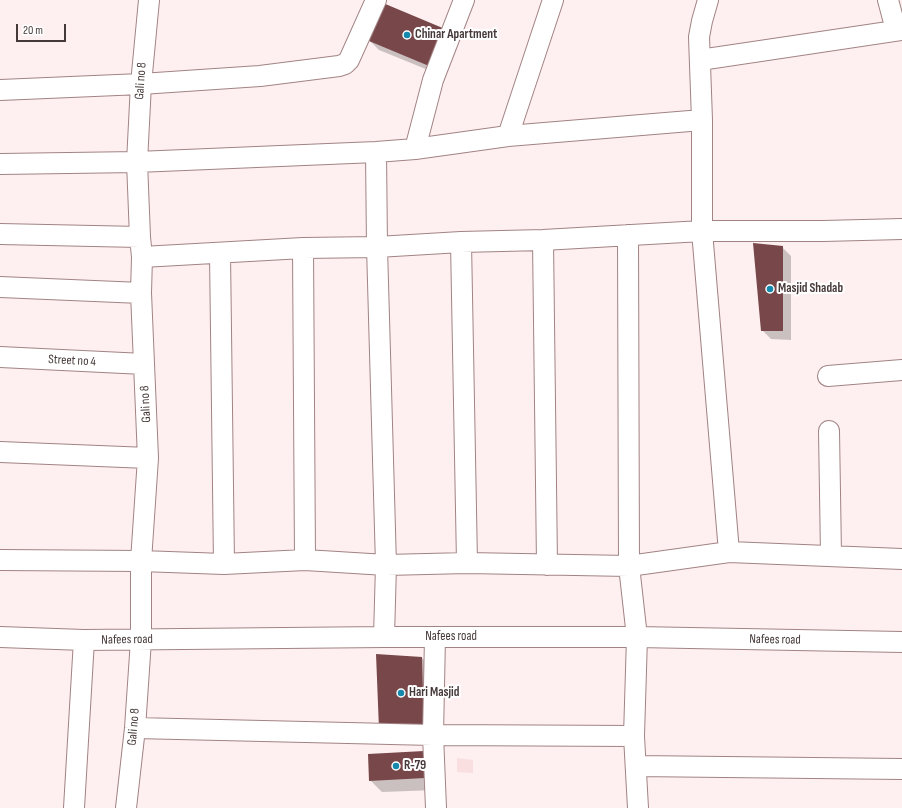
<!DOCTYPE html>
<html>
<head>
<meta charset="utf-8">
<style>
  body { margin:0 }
  #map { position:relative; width:902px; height:808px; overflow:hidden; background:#fef0f0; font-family:"Sofia Sans Condensed",sans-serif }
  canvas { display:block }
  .scale { position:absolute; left:16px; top:24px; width:50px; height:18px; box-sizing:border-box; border:2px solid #463939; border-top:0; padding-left:5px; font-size:12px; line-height:14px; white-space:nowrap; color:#463939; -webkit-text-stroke:3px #fff; paint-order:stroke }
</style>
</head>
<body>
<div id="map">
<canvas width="902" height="808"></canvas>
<div class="scale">20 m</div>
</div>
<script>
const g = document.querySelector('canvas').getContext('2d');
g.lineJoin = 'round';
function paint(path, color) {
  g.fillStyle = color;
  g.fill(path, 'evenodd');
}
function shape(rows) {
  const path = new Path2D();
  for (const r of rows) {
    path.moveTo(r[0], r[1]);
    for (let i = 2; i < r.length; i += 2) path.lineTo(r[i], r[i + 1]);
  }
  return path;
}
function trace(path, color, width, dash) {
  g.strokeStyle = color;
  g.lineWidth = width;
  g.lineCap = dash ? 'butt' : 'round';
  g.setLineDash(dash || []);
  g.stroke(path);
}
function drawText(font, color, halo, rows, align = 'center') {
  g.font = font + ' "Sofia Sans Condensed",sans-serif';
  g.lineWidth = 4;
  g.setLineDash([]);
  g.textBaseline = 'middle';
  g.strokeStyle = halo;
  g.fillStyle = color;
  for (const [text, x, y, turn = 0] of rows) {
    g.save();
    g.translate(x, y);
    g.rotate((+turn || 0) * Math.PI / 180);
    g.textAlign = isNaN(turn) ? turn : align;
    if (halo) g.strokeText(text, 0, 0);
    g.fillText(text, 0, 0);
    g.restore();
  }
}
paint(shape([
  [457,758,473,760,473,773,457,772]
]), '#fadfe0');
paint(shape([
  [444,30,438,74,379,50,370,41],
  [782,247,791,256,791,340,771,339,762,330],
  [377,655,422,658,431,666,432,738],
  [424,752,436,790,382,792,370,780]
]), '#0003');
paint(shape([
  [383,3,445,29,429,66,369,41],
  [753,243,783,246,783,331,761,331],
  [376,654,422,657,424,730,379,729],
  [424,751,425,778,369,781,368,754]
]), '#78474a');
const street = shape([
  [708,0,702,21,699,37,702,120,702,231,729,552],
  [888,0,896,30],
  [700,60,902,30],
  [0,90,141,84,260,76,339,66,345,64,349,60,376,0],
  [508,136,553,0],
  [415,149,433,80,464,0],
  [376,152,377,247,386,565,384,637],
  [0,164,137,162,376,152,415,149,508,136,702,120],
  [0,234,140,237],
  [628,235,629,566,637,637,634,736,638,808],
  [543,240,547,565],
  [461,242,467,563],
  [303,248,305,560],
  [220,253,224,564],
  [142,257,303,248,377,247,461,242,543,240,702,231,823,231,902,229],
  [0,287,141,293],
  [0,357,144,364],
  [828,376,902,370],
  [829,431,831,555],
  [0,452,148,458],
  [0,560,141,561,224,564,305,560,386,565,467,563,629,566,729,552,902,559],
  [0,637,84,640,384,637,637,637,902,642],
  [435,637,433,735,436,808],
  [135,728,433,735,634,736],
  [636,766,902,769],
  [74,808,84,640],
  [126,808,135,728,141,640,141,561,148,458,141,293,142,257,140,237,137,162,141,84,149,0]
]);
trace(street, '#a28384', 22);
trace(street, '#fff', 20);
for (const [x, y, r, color] of [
  [407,35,4,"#1488ad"],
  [770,289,4,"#1488ad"],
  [401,693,4,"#1488ad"],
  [396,766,4,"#1488ad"]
]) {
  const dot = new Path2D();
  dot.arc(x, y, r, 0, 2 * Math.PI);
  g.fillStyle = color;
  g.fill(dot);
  trace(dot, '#fff', 1.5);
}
drawText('bold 13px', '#463939', '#fff', [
  ["Chinar Apartment",415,35],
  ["Masjid Shadab",778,289],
  ["Hari Masjid",409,693],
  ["R-79",404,766]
], 'left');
drawText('13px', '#463939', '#fff', [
  ["Gali no 8",141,81,-86],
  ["Street no 4",72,361,3],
  ["Gali no 8",146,404,-93],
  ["Nafees road",451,637],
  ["Nafees road",127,640,-1],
  ["Nafees road",775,640,1],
  ["Gali no 8",134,727,-85]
]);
</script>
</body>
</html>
